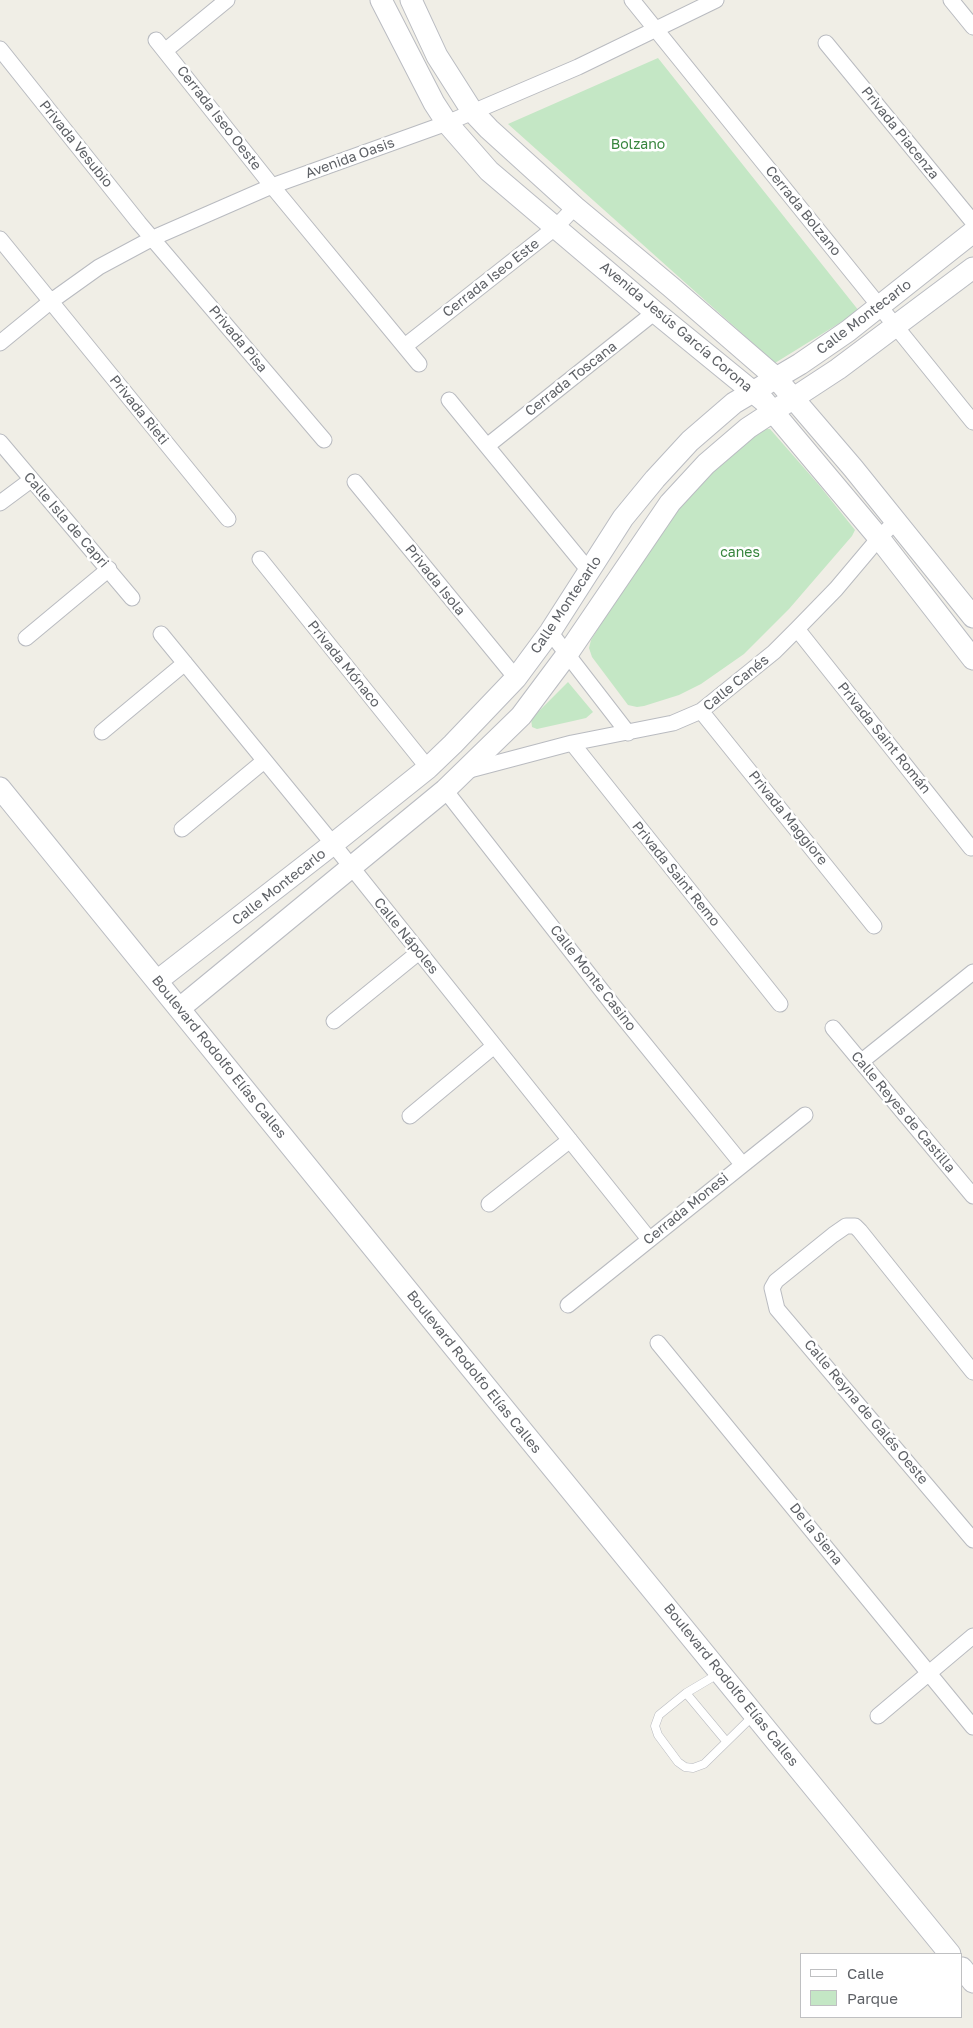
<!DOCTYPE html>
<html>
<head>
<meta charset="utf-8">
<style>
  body { margin:0 }
  #map { position:relative; width:973px; height:2028px; overflow:hidden; background:#f0eee6; font-family:"Golos Text",sans-serif }
  canvas { display:block }
  .legend { position:absolute; left:800px; top:1953px; width:162px; height:65px; box-sizing:border-box; background:#fff; border:1px solid #bfc0c2; margin:0; padding:6px 9px; list-style:none; font-size:15px; color:#5e6166 }
  .legend li { display:flex; align-items:center; gap:10px; height:25px }
  .legend b { width:25px; border:1px solid #bfc0c2 }
</style>
</head>
<body>
<div id="map">
<canvas width="973" height="2028"></canvas>
<ul class="legend">
<li><b style="height:6px;background:#fff"></b>Calle</li>
<li><b style="height:14px;background:#c4e7c5"></b>Parque</li>
</ul>
</div>
<script>
const g = document.querySelector('canvas').getContext('2d');
g.lineJoin = 'round';
function paint(path, color) {
  g.fillStyle = color;
  g.fill(path, 'evenodd');
}
function shape(rows) {
  const path = new Path2D();
  for (const r of rows) {
    path.moveTo(r[0], r[1]);
    for (let i = 2; i < r.length; i += 2) path.lineTo(r[i], r[i + 1]);
  }
  return path;
}
function trace(path, color, width, dash) {
  g.strokeStyle = color;
  g.lineWidth = width;
  g.lineCap = dash ? 'butt' : 'round';
  g.setLineDash(dash || []);
  g.stroke(path);
}
function drawText(font, color, halo, rows, align = 'center') {
  g.font = font + ' "Golos Text",sans-serif';
  g.lineWidth = 5;
  g.setLineDash([]);
  g.textBaseline = 'middle';
  g.strokeStyle = halo;
  g.fillStyle = color;
  for (const [text, x, y, turn = 0] of rows) {
    g.save();
    g.translate(x, y);
    g.rotate((+turn || 0) * Math.PI / 180);
    g.textAlign = isNaN(turn) ? turn : align;
    if (halo) g.strokeText(text, 0, 0);
    g.fillText(text, 0, 0);
    g.restore();
  }
}
paint(shape([
  [658,58,859,311,775,363,508,124],
  [764,429,770,429,819,485,855,530,852,536,789,609,744,654,701,684,679,695,644,706,637,707,628,705,592,657,589,648,591,640,643,555,663,528,693,493,722,463,757,433],
  [568,682,593,712,586,718,573,721,537,729,532,727,531,719]
]), '#c4e7c5');
const lane = shape([
  [718,1674,686,1693,659,1715,655,1726,658,1735,678,1762,685,1767,693,1768,704,1764,753,1716],
  [686,1693,726,1741]
]);
const street = shape([
  [632,0,973,422],
  [951,0,973,27],
  [156,40,272,186,419,364],
  [826,43,973,222],
  [0,49,139,223,324,440],
  [166,50,227,0],
  [0,239,228,519],
  [0,343,50,302,99,267,153,238,272,186,447,123,578,67,716,0],
  [405,346,556,227,575,207],
  [449,400,590,572],
  [0,442,132,598],
  [487,446,655,312],
  [355,482,516,678],
  [0,503,31,480],
  [260,559,428,768],
  [797,629,971,848],
  [550,632,628,733],
  [161,634,333,844,649,1239],
  [26,638,109,569],
  [701,711,874,926],
  [102,732,185,663],
  [572,743,780,1004],
  [466,771,572,743,673,723,701,711,774,652,797,629,836,589,879,538,896,521],
  [445,790,613,1005,742,1164],
  [182,829,264,761],
  [334,1021,419,952],
  [833,1028,973,1196],
  [862,1061,973,972],
  [410,1116,494,1046],
  [489,1204,570,1140],
  [568,1305,805,1115],
  [658,1343,973,1727],
  [973,1372,860,1231,855,1226,846,1226,833,1235,776,1281,772,1288,777,1309,973,1540],
  [878,1716,973,1636]
]);
const secondary = shape([
  [381,0,434,103,447,123,489,171,655,312,764,401,879,538,973,659],
  [411,0,437,56,472,111,489,129,575,207,671,287,775,377,853,468,973,617],
  [0,788,457,1351,950,1954],
  [157,981,333,844,428,768,453,744,516,678,550,632,623,518,655,479,690,441,734,403,800,364,848,331,973,232],
  [180,1008,445,790,521,716,568,653,670,503,706,464,748,428,838,369,973,268],
  [962,1968,973,1982]
]);
trace(lane, '#b9bbc0', 9);
trace(street, '#b9bbc0', 17);
trace(secondary, '#babcc2', 23);
trace(lane, '#fff', 8);
trace(street, '#fff', 15);
trace(secondary, '#fff', 21);
drawText('14px', '#5e6166', '#fff', [
  ["Cerrada Iseo Oeste",219,118,52],
  ["Privada Piacenza",900,133,51],
  ["Privada Vesubio",76,144,51],
  ["Avenida Oasis",350,158,-20],
  ["Cerrada Bolzano",803,211,51],
  ["Cerrada Iseo Este",491,278,-38],
  ["Calle Montecarlo",864,317,-37],
  ["Avenida Jesús García Corona",676,327,40],
  ["Privada Pisa",238,339,50],
  ["Cerrada Toscana",571,379,-38],
  ["Privada Rieti",139,410,51],
  ["Calle Isla de Capri",66,520,49],
  ["Privada Isola",435,580,51],
  ["Calle Montecarlo",566,605,-56],
  ["Privada Mónaco",344,664,51],
  ["Calle Canés",736,683,-39],
  ["Privada Saint Román",884,738,51],
  ["Privada Maggiore",788,818,51],
  ["Privada Saint Remo",676,874,51],
  ["Calle Montecarlo",279,887,-38],
  ["Calle Nápoles",406,936,51],
  ["Calle Monte Casino",593,978,52],
  ["Boulevard Rodolfo Elías Calles",219,1057,51],
  ["Calle Reyes de Castilla",903,1112,50],
  ["Cerrada Monesi",686,1209,-39],
  ["Boulevard Rodolfo Elías Calles",474,1372,51],
  ["Calle Reyna de Galés Oeste",866,1412,50],
  ["De la Siena",816,1534,51],
  ["Boulevard Rodolfo Elías Calles",731,1685,51]
]);
drawText('14px', '#37853d', '#fff', [
  ["Bolzano",638,145],
  ["canes",740,553]
]);
</script>
</body>
</html>
